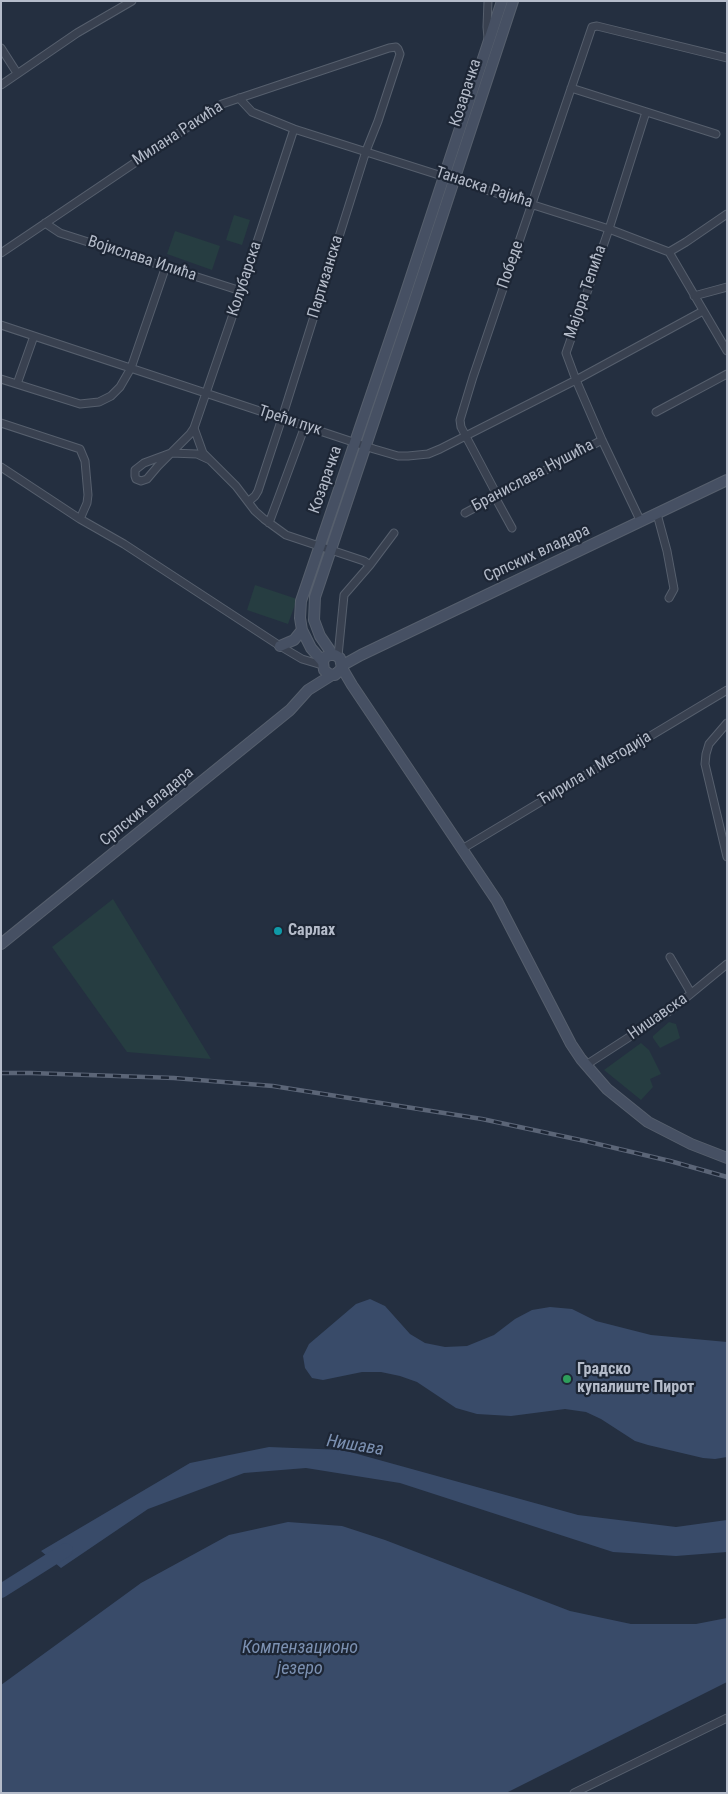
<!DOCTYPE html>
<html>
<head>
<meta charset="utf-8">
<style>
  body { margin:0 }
  #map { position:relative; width:728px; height:1794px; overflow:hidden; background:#242f40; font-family:"Roboto Condensed",sans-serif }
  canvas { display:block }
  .frame { position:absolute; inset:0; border:2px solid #b5bcca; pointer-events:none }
</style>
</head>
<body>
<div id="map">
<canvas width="728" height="1794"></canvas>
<div class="frame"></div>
</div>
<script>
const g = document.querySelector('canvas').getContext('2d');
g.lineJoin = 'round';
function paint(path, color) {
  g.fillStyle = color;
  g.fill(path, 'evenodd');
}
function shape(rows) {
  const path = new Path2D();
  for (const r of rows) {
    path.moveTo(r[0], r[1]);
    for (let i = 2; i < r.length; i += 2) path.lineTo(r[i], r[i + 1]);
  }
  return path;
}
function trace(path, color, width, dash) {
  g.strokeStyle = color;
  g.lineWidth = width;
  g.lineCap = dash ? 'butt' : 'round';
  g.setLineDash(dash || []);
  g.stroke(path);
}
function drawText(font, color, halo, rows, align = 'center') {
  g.font = font + ' "Roboto Condensed",sans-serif';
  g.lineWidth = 4.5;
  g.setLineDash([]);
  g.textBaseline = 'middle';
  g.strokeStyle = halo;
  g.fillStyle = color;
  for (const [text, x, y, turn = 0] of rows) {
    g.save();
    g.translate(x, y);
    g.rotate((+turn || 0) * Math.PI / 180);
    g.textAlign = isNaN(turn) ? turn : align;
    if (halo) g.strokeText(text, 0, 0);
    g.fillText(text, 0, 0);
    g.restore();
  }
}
paint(shape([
  [234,215,250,220,242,245,226,240],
  [175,231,220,246,212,270,167,254],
  [255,585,297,599,288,624,247,610],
  [113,899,211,1059,127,1052,52,947],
  [669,1022,676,1024,680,1038,660,1048,653,1038,653,1036],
  [641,1043,649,1050,661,1074,650,1079,653,1087,641,1100,604,1070]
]), '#263d41');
paint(shape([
  [370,1299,385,1306,410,1334,425,1343,445,1347,467,1346,494,1335,515,1319,532,1310,550,1307,572,1309,596,1321,651,1335,727,1342,727,1457,715,1459,703,1458,648,1445,635,1441,601,1419,586,1412,565,1409,511,1416,477,1414,456,1408,417,1382,400,1376,381,1372,362,1372,323,1380,312,1378,305,1368,303,1356,309,1344,356,1304],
  [269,1447,343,1450,578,1515,676,1527,727,1520,727,1552,676,1556,613,1552,400,1483,306,1468,244,1473,148,1509,61,1568,41,1551,190,1463],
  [288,1522,342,1526,385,1540,570,1611,631,1624,696,1624,727,1618,727,1682,506,1793,1,1793,1,1685,141,1583,229,1535]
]), '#394b69');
trace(shape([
  [1,1591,66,1550]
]), '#394b69', 14);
const street = shape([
  [488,38,487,27,488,1],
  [1,48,17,73],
  [1,85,77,33,132,1],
  [571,88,716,134],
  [239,98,252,112,294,129,609,229,669,252],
  [45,223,60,233,241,291],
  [669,252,727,351],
  [669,252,686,242,727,214],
  [1,253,222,104,389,48,396,47,398,49,400,54,378,121,366,151,282,418,258,491,255,496,249,501],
  [694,296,727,287],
  [1,325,374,449,398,456,408,456,428,454,440,449,576,380,703,311],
  [1,379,80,404,99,402,111,396,120,387,131,368,166,266],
  [17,384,34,336],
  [656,412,727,374],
  [1,423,80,449,85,461,88,495,87,503,80,519],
  [194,428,203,453,236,486,255,511,264,519,286,535,364,561,370,565],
  [210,460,197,454,171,453,144,463,135,470,135,476,136,479,141,481,147,479,158,466,190,434,194,428,241,291,294,129],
  [1,467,80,519,124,544,280,646,302,659,322,665],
  [497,495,461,427,460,420,473,377,592,27,597,26,727,58],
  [495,497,512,528],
  [465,513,602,440],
  [657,514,667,551,674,589,669,598],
  [641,522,602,440,576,380,566,353,609,229,646,112],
  [269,523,305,426],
  [338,656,344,595,370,565,394,533],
  [727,723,709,744,706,754,705,764,727,857],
  [462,849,727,690],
  [670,957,691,993],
  [586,1065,671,1010,727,964],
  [574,1793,727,1718]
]);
const secondary = shape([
  [280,646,294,640,302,630],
  [333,655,320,636,314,620,315,597,412,308,513,1],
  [323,662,311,648,302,630,300,618,301,601,402,304,502,1],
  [343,665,361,655,727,480],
  [342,668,335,675,329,674,324,670,323,662,325,657,330,655,335,655,340,658,342,668,352,685,497,901,571,1044,581,1059,607,1089,648,1122,691,1144,727,1158],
  [1,944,290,710,308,690,332,675]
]);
trace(street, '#565f6d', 9);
trace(secondary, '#565f6d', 12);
trace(street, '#394150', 7);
trace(secondary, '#465063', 10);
const rail = shape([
  [1,1073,31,1073,174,1078,273,1086,482,1119,585,1141,670,1161,727,1177]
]);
trace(rail, '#5b6577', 4.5);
trace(rail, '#1d2635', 2.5, [8]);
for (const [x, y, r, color] of [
  [278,931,5,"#0f9aa8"],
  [567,1379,5,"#2e9e5b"]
]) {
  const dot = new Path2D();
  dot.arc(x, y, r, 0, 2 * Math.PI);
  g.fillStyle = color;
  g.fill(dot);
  trace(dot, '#1d2635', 2);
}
drawText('16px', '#b5bcca', '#1d2635', [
  ["Козарачка",466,93,-72],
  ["Милана Ракића",178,134,-33],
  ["Танаска Рајића",484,188,18],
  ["Војислава Илића",142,259,18],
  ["Победе",511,265,-71],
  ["Партизанска",326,277,-73],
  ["Колубарска",245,279,-72],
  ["Мајора Тепића",586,292,-71],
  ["Трећи пук",290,421,18],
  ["Бранислава Нушића",533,476,-28],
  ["Козарачка",326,480,-71],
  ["Српских владара",537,554,-25],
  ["Ћирила и Методија",595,769,-31],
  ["Српских владара",147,807,-39],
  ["Нишавска",658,1017,-35]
]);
drawText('bold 16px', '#b5bcca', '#1d2635', [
  ["Сарлах",288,931],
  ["Градско",577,1370],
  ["купалиште Пирот",577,1388]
], 'left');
drawText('italic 18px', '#7c91b2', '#1d2635', [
  ["Нишава",355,1446,9],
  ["Компензационо",300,1648],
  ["језеро",300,1669]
]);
</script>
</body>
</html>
